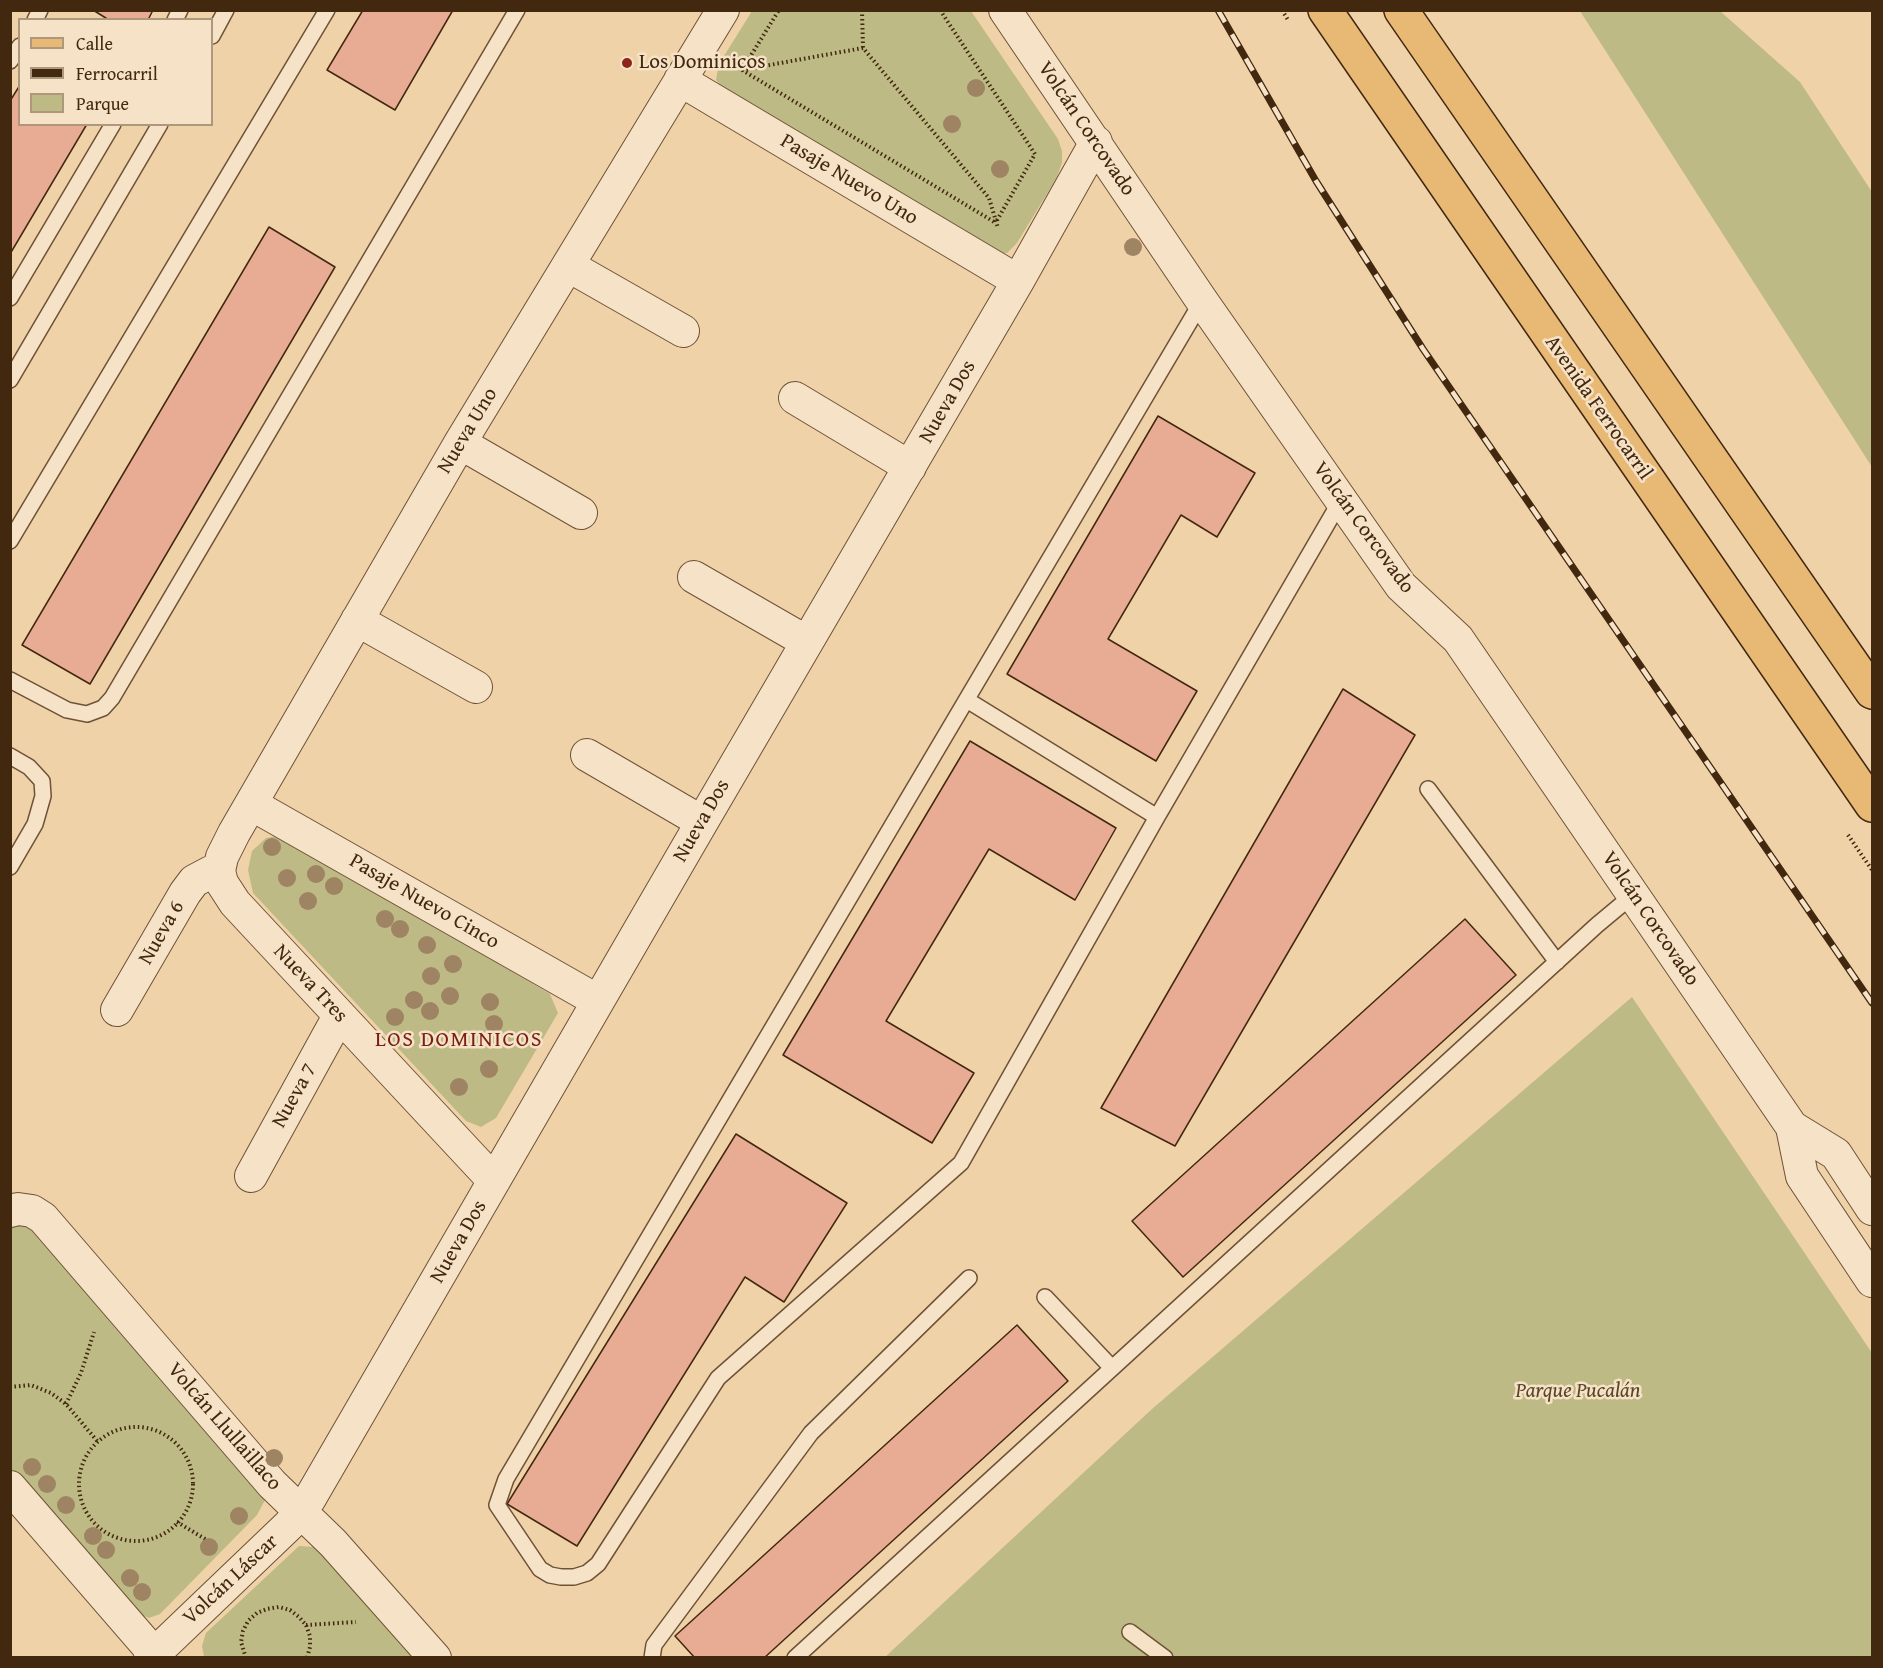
<!DOCTYPE html>
<html>
<head>
<meta charset="utf-8">
<style>
  body { margin:0 }
  #map { position:relative; width:1883px; height:1668px; overflow:hidden; background:#f0d2a9; font-family:"Gentium Book Plus",serif }
  canvas { display:block }
  .frame { position:absolute; inset:0; border:12px solid #42280f; pointer-events:none }
  .legend { position:absolute; left:18px; top:18px; width:195px; height:108px; box-sizing:border-box; background:#f5e2c7; border:2px solid #ad987d; margin:0; padding:8px 10px; list-style:none; font-size:18px; color:#42280f }
  .legend li { display:flex; align-items:center; gap:12px; height:30px }
  .legend b { width:30px; border:2px solid #ad987d }
</style>
</head>
<body>
<div id="map">
<canvas width="1883" height="1668"></canvas>
<div class="frame"></div>
<ul class="legend">
<li><b style="height:8px;background:#e8b974"></b>Calle</li>
<li><b style="height:8px;background:#42280f"></b>Ferrocarril</li>
<li><b style="height:16px;background:#beba85"></b>Parque</li>
</ul>
</div>
<script>
const g = document.querySelector('canvas').getContext('2d');
g.lineJoin = 'round';
function paint(path, color) {
  g.fillStyle = color;
  g.fill(path, 'evenodd');
}
function shape(rows) {
  const path = new Path2D();
  for (const r of rows) {
    if (r.length === 3) {
      path.moveTo(r[0] + r[2], r[1]);
      path.arc(r[0], r[1], r[2], 0, 2 * Math.PI);
      continue;
    }
    path.moveTo(r[0], r[1]);
    for (let i = 2; i < r.length; i += 2) path.lineTo(r[i], r[i + 1]);
  }
  return path;
}
function trace(path, color, width, dash) {
  g.strokeStyle = color;
  g.lineWidth = width;
  g.lineCap = dash ? 'butt' : 'round';
  g.setLineDash(dash || []);
  g.stroke(path);
}
function drawText(font, color, halo, rows, align = 'center') {
  g.font = font + ' "Gentium Book Plus",serif';
  g.lineWidth = 5;
  g.setLineDash([]);
  g.textBaseline = 'middle';
  g.strokeStyle = halo;
  g.fillStyle = color;
  for (const [text, x, y, turn = 0] of rows) {
    g.save();
    g.translate(x, y);
    g.rotate((+turn || 0) * Math.PI / 180);
    g.textAlign = isNaN(turn) ? turn : align;
    if (halo) g.strokeText(text, 0, 0);
    g.fillText(text, 0, 0);
    g.restore();
  }
}
paint(shape([
  [752,11,971,11,1058,139,1062,151,1062,163,1056,179,1017,243,1007,253,993,254,725,90,716,80,719,64],
  [1580,11,1720,11,1800,82,1872,192,1872,467],
  [282,835,550,994,558,1013,496,1118,481,1127,466,1121,253,893,248,870,252,851,266,838],
  [1632,997,1872,1353,1872,1657,884,1658,1152,1409],
  [10,1223,30,1225,263,1488,265,1500,257,1515,160,1614,149,1618,136,1613,11,1468],
  [299,1546,314,1547,326,1553,419,1657,204,1657,202,1646,206,1633]
]), '#beba85');
const building = shape([
  [93,10,153,10,148,20,109,20,93,10],
  [363,10,453,10,395,110,327,70,363,10],
  [20,85,20,124,87,124,10,254,10,101,20,85],
  [269,227,335,267,90,684,22,645,269,227],
  [1158,416,1255,473,1217,537,1181,515,1108,639,1197,691,1156,761,1007,674,1158,416],
  [1343,689,1415,735,1175,1146,1101,1108,1343,689],
  [970,741,1116,828,1075,900,989,849,886,1021,974,1073,932,1143,783,1055,970,741],
  [1465,919,1516,975,1183,1277,1132,1221,1465,919],
  [736,1134,847,1203,784,1302,745,1277,577,1546,507,1504,736,1134],
  [1017,1325,1068,1381,764,1658,695,1658,675,1636,1017,1325]
]);
paint(building, '#e8ac94');
trace(building, '#42280f', 1.5);
const lane = shape([
  [35,20,40,10],
  [175,20,180,10],
  [212,36,226,10],
  [10,61,20,46],
  [10,298,113,124],
  [1202,301,506,1479,497,1505,540,1569,550,1575,561,1577,574,1577,587,1573,598,1564,718,1378,961,1163,1157,817,1341,500],
  [10,380,160,124],
  [10,541,327,10],
  [10,680,67,710,87,714,103,708,112,698,517,10],
  [967,700,1157,817],
  [10,756,29,767,42,781,43,796,35,824,10,867],
  [1428,789,1557,962],
  [1045,1297,1112,1368],
  [1130,1632,1165,1658],
  [652,1658,654,1645,811,1433,969,1278],
  [795,1658,1597,925,1633,895]
]);
const street = shape([
  [1005,10,1202,301,1401,586,1458,639,1792,1127,1836,1154,1872,1209],
  [680,80,1018,281],
  [569,266,683,331],
  [795,398,910,467],
  [460,443,581,513],
  [694,577,807,642],
  [357,620,476,687],
  [587,755,702,822],
  [251,804,598,1001],
  [117,1010,185,893,194,881,211,872,219,871],
  [1792,1127,1802,1176,1872,1281],
  [251,1176,339,1016],
  [494,1181,235,903,222,883,219,871,222,857,234,833,460,443,723,10],
  [10,1211,18,1209,32,1211,43,1218,272,1484,333,1543,435,1658],
  [10,1487,158,1658],
  [150,1658,289,1525,309,1500,702,822,1018,281,1096,142]
]);
const primary = shape([
  [1325,10,1872,805],
  [1401,10,1872,692]
]);
trace(lane, '#6e5236', 18);
trace(street, '#6e5236', 34);
trace(primary, '#42280f', 36);
trace(shape([
  [862,10,863,48],
  [940,10,1035,154,996,222],
  [1282,10,1288,20],
  [742,70,863,48,989,198,998,228],
  [742,70,996,223],
  [742,70,779,10],
  [1848,835,1872,870],
  [10,1387,31,1385,51,1393,66,1404,98,1442],
  [66,1404,81,1373,94,1332],
  [136,1484,57],
  [177,1522,215,1545],
  [306,1625,356,1622],
  [246,1658,241,1642,243,1631,248,1621,257,1613,267,1609,279,1607,290,1610,299,1617,306,1625,310,1636,310,1647,307,1658]
]), '#42280f', 4, [1.5, 3]);
trace(lane, '#f5e2c7', 15);
trace(street, '#f5e2c7', 32);
trace(primary, '#e8b974', 33);
const rail = shape([
  [1218,10,1316,181,1423,349,1872,1003]
]);
trace(rail, '#42280f', 7);
trace(rail, '#f5e2c7', 4.5, [14]);
g.fillStyle = '#9e8462';
for (const [x, y] of [
  [976,88],
  [952,124],
  [1000,169],
  [1133,247],
  [272,847],
  [316,874],
  [287,878],
  [334,886],
  [308,901],
  [385,919],
  [400,929],
  [427,945],
  [453,964],
  [431,976],
  [450,996],
  [414,1000],
  [490,1002],
  [430,1011],
  [395,1017],
  [494,1024],
  [489,1069],
  [459,1087],
  [274,1458],
  [32,1467],
  [47,1484],
  [66,1505],
  [239,1516],
  [93,1536],
  [209,1547],
  [106,1550],
  [130,1578],
  [142,1592]
]) {
  g.beginPath();
  g.arc(x, y, 9, 0, 2 * Math.PI);
  g.fill();
}
for (const [x, y, r, color] of [
  [627,63,6,"#8f2418"]
]) {
  const dot = new Path2D();
  dot.arc(x, y, r, 0, 2 * Math.PI);
  g.fillStyle = color;
  g.fill(dot);
  trace(dot, '#f5e2c7', 2);
}
drawText('21px', '#42280f', '#f5e2c7', [
  ["Los Dominicos",639,63]
], 'left');
drawText('21px', '#42280f', '#f5e2c7', [
  ["Volcán Corcovado",1086,129,56],
  ["Pasaje Nuevo Uno",849,180,31],
  ["Nueva Dos",948,402,-60],
  ["Avenida Ferrocarril",1598,408,55],
  ["Nueva Uno",468,431,-59],
  ["Volcán Corcovado",1363,528,54],
  ["Nueva Dos",702,821,-60],
  ["Pasaje Nuevo Cinco",424,902,30],
  ["Volcán Corcovado",1650,919,56],
  ["Nueva 6",162,933,-60],
  ["Nueva Tres",310,984,47],
  ["Nueva 7",295,1096,-61],
  ["Nueva Dos",459,1242,-60],
  ["Volcán Llullaillaco",224,1427,49],
  ["Volcán Láscar",231,1580,-43]
]);
drawText('italic 21px', '#5b4527', '#f5e2c7', [
  ["Parque Pucalán",1578,1392]
]);
g.letterSpacing = '1.5px';
drawText('22px', '#7a1f14', '#f5e2c7', [
  ["LOS DOMINICOS",459,1040]
]);
g.letterSpacing = '0px';
</script>
</body>
</html>
